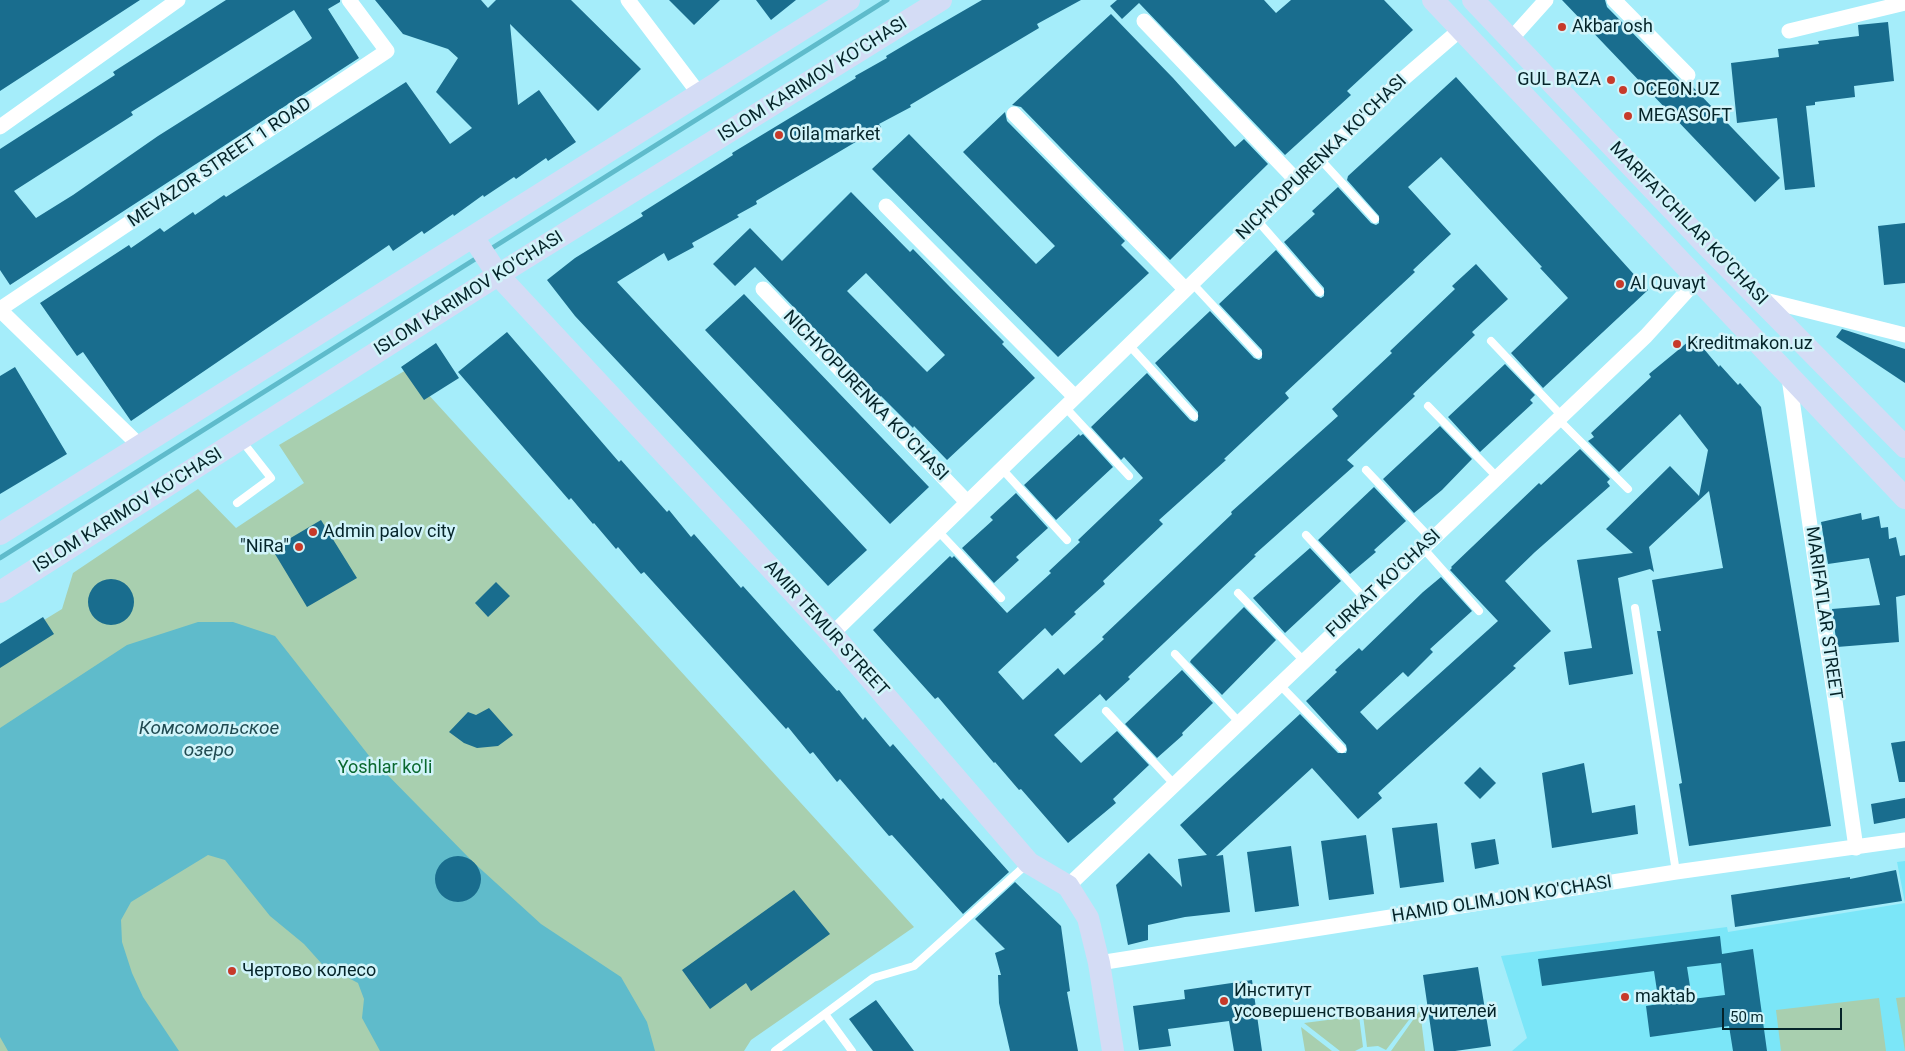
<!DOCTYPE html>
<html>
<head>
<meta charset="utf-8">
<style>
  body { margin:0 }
  #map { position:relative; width:1905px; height:1051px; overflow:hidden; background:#a5edfa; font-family:Roboto,sans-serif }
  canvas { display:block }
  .scale { position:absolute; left:1722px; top:1008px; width:120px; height:22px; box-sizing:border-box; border:2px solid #052429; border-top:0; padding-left:6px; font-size:15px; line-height:18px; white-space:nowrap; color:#052429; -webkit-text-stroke:4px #d1f4fa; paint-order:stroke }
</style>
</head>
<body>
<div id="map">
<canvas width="1905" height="1051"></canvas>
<div class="scale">50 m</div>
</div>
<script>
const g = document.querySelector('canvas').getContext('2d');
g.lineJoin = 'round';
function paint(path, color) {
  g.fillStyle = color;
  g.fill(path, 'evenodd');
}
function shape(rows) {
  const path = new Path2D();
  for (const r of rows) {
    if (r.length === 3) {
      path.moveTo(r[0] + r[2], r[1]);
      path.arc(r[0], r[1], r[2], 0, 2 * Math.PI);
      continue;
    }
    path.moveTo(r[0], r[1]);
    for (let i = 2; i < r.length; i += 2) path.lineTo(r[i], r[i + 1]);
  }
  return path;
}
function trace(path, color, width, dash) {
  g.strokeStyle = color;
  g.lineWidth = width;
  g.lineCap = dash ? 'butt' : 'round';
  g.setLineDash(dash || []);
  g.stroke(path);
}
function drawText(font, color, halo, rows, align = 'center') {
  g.font = font + ' Roboto,sans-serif';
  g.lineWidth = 5;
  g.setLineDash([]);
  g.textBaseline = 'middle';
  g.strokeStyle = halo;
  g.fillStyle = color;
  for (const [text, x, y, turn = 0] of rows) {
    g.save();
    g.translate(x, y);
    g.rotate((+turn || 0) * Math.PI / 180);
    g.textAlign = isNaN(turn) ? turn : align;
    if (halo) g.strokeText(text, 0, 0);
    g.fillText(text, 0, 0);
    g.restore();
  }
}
paint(shape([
  [1905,861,1905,1051,1512,1051,1527,1038,1501,956,1727,927,1728,932,1905,903,1897,862]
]), '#7be6f8');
paint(shape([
  [406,370,914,927,751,1040,744,1051,0,1051,0,647,62,609,73,573,198,489,236,528,304,483,279,445],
  [1905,997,1905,1051,1896,998],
  [1879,998,1886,1051,1781,1051,1776,1010],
  [1418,1008,1386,1050,1378,1046,1367,1047,1363,1015],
  [1420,1010,1425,1051,1391,1051],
  [1359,1016,1363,1047,1355,1051,1340,1051,1304,1023],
  [1301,1027,1332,1051,1305,1051]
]), '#a8cfaf');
paint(shape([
  [198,622,233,622,275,636,370,757,473,862,541,924,621,977,647,1022,655,1051,380,1051,362,1018,364,999,358,983,343,975,330,973,304,944,270,916,225,860,208,855,131,902,121,920,122,942,132,973,143,997,179,1051,8,1051,0,1037,0,728,127,645]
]), '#5fbbcb');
trace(shape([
  [489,250,887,0],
  [0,558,480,256]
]), '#5fbbcb', 5);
paint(shape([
  [0,0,140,0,0,91],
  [226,0,340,0,340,2,328,9,359,58,10,285,0,270,0,149,115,75,113,72],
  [294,10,312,38,310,40,158,136,73,195,36,218,14,191,133,115,131,112],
  [375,0,481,0,488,8,496,0,571,0,641,69,598,111,510,24,518,105,539,90,576,142,548,161,546,158,516,179,514,177,484,197,483,195,454,216,453,214,424,234,422,231,393,251,389,245,131,421,83,352,77,356,40,303,129,245,131,248,160,228,164,232,193,212,195,215,224,195,226,197,406,82,450,144,472,128,436,92,458,58,448,49,403,34],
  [669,0,720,0,694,25],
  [756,0,796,0,771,20],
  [982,0,1081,0,1037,24,1039,28,910,105,911,107,879,124,881,127,756,201,757,204,737,215,739,217,692,243,694,247,668,261,664,253,617,282,867,550,828,586,575,316,547,280,575,258,643,216,641,213,733,155,732,153,856,78,855,76,887,58,886,56,918,37],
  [1117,0,1264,0,1276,13,1291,0,1384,0,1413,30,1347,91,1351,95,1285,155,1139,3,1122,19,1110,6],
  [1562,0,1605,0,1607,7,1681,82,1690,84,1780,178,1755,202],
  [1111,14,1173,78,1235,147,1244,139,1268,164,1170,260,1021,107,1012,105],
  [1888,22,1894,81,1854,86,1855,97,1815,102,1815,105,1806,106,1815,187,1785,190,1777,118,1737,123,1731,63,1779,57,1778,49,1819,44,1818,41,1859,36,1858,25],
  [1456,77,1648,290,1543,388,1511,353,1568,298,1540,268,1542,267,1441,157,1408,187,1451,234,1413,270,1415,272,1285,393,1289,398,1224,459,1226,460,1159,520,1163,524,1103,581,1105,584,1074,612,1076,614,1052,636,1045,628,998,672,1023,700,1058,668,1064,675,1104,639,1102,637,1232,514,1231,512,1338,416,1332,409,1392,353,1390,351,1455,289,1452,286,1476,264,1508,299,1472,332,1475,335,1413,394,1415,396,1347,460,1354,466,1254,555,1256,556,1128,677,1130,679,1106,701,1100,694,1054,735,1081,763,1117,731,1149,765,1113,799,1116,803,1068,843,1021,789,1019,790,995,762,994,763,938,697,935,699,873,630,950,556,952,558,954,556,1007,613,1051,573,1049,571,1080,542,1078,540,1143,478,1124,457,1121,460,1091,427,1147,373,1190,420,1195,422,1198,420,1198,412,1155,363,1210,311,1254,358,1259,360,1262,358,1262,350,1219,304,1276,250,1316,296,1321,298,1324,296,1324,288,1284,242,1315,214,1312,211,1338,187,1371,223,1376,225,1379,223,1379,216,1347,180,1348,176],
  [1005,112,1007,121,1125,241,1121,245,1149,273,1058,357,872,169,909,134,1036,264,1055,246,963,152],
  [851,192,910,252,913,249,948,285,1004,342,1002,344,1035,378,947,460,914,426,913,428,881,396,880,397,755,267,735,286,713,264,750,228,782,261],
  [866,273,945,355,927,372,847,291],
  [1905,223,1905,283,1884,285,1878,226],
  [744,294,929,487,890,524,705,330],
  [1842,329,1905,349,1905,383,1836,337],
  [507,332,619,462,621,460,667,512,669,510,691,537,694,534,741,588,743,586,837,691,839,690,863,720,865,717,890,747,893,744,941,800,943,798,1009,872,963,914,892,835,889,836,840,779,837,782,813,752,810,754,788,727,786,729,644,572,641,574,618,547,616,549,594,523,593,524,571,498,569,500,458,372],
  [1694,337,1719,367,1720,365,1738,385,1740,383,1761,407,1831,826,1689,846,1679,784,1682,783,1657,631,1661,631,1652,580,1723,568,1709,491,1649,547,1654,572,1650,569,1618,578,1633,674,1569,685,1564,652,1592,648,1577,560,1633,553,1606,529,1670,466,1699,496,1708,450,1680,414,1619,472,1588,441,1594,437,1591,433,1651,377,1649,374],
  [436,343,459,378,424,400,401,367],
  [1505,364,1535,395,1530,400,1533,403,1480,452,1448,417],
  [15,367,67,454,0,494,0,376],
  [1440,426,1472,459,1442,490,1414,513,1383,479],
  [1079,434,1080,436,1083,434,1113,467,1056,520,1024,485],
  [1580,449,1610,479,1607,482,1610,486,1535,552,1505,581,1551,631,1513,666,1516,668,1378,793,1382,798,1358,819,1312,768,1216,856,1223,855,1230,912,1185,917,1148,925,1148,940,1128,945,1116,885,1149,853,1182,887,1178,859,1207,855,1180,825,1300,714,1338,753,1346,753,1347,750,1346,745,1306,701,1337,672,1335,670,1359,648,1362,651,1423,592,1441,577,1472,611,1430,649,1433,652,1408,677,1403,672,1360,712,1377,730,1498,621,1450,570,1452,568,1451,567,1539,483,1541,485],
  [1374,487,1406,521,1374,550,1376,552,1350,574,1318,540],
  [1016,493,1048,528,1016,557,1019,560,994,583,962,548,993,520,990,517],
  [1861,513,1862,520,1879,516,1881,528,1888,527,1889,539,1896,537,1900,556,1905,555,1905,595,1896,597,1899,642,1837,647,1832,609,1880,605,1869,558,1828,564,1821,522],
  [321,520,357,578,307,607,272,549],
  [1310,548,1341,581,1285,633,1253,598],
  [111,602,23],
  [496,582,510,596,488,617,475,603],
  [1244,607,1276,640,1222,695,1190,662,1191,660],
  [43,617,54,634,0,668,0,644],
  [1182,670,1213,703,1182,733,1183,735,1157,758,1125,724],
  [489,708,513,735,498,746,477,748,464,743,449,732,468,712,476,715],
  [1905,741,1905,782,1899,782,1891,743],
  [1584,763,1592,813,1635,805,1638,834,1552,848,1542,773],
  [1480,767,1496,783,1480,799,1464,783],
  [1905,798,1905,818,1874,824,1871,804],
  [1437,823,1444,882,1400,888,1392,828],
  [1366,835,1374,894,1329,900,1321,841],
  [1495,839,1499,864,1475,869,1471,843],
  [1291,846,1299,906,1255,912,1247,852],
  [458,879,23],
  [1896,870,1902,901,1735,927,1731,895,1850,877,1850,879],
  [1015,882,1061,926,1070,991,1067,992,1078,1051,1010,1051,999,1003,998,975,1001,975,995,953,1005,949,975,919],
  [794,890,830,934,751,991,746,983,710,1009,682,970],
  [1720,936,1722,954,1753,949,1767,1051,1733,1051,1729,1026,1650,1037,1646,1006,1659,1004,1654,971,1542,986,1538,959],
  [1721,963,1725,995,1692,999,1687,967],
  [1478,967,1491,1046,1455,1051,1434,1051,1423,975],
  [1252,980,1262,1051,1234,1051,1229,1021,1168,1029,1171,1046,1139,1050,1133,1006,1185,999,1184,990],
  [876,1000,914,1051,873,1051,849,1019]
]), '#196d8e');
trace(shape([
  [1320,159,1375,219],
  [1257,220,1320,292],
  [1192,283,1258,354],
  [1491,341,1562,416],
  [1129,345,1194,416],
  [1428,406,1497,477],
  [1065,407,1129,476],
  [1558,419,1628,489],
  [1002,469,1067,540],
  [1366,470,1432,540],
  [237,503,271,478,242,441],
  [938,531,1001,598],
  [1306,535,1366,600],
  [1423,548,1479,611],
  [1238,593,1303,660],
  [1635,608,1676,872],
  [1175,654,1239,722],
  [1279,684,1342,749],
  [1106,711,1174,784],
  [825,1014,852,1051],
  [775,1051,873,978,914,966,1027,864]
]), '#fff', 8);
trace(shape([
  [628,0,700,95],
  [1614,0,1688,75],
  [1144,21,1297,181],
  [1789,31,1905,3],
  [1511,39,1546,0],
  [1014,114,1185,289],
  [0,127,178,0],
  [886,206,1075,397],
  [763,289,967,502],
  [1761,299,1905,335],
  [0,309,387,51,349,0],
  [0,310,139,445],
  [1789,378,1856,848],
  [832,634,1396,85,1461,29],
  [1068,886,1646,336,1697,280],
  [1099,963,1676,872,1905,840]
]), '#fff', 15);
trace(shape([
  [1433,0,1905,498],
  [1473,0,1706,245,1905,447],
  [473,237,498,275,832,634,1029,863,1068,886,1088,918,1099,963,1113,1051],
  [0,534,849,0],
  [0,592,498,275,941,0]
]), '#d4dcf5', 22);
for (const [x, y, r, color] of [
  [1562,27,5,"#c73a2a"],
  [1611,80,5,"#c73a2a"],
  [1623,90,5,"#c73a2a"],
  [1628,116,5,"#c73a2a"],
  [779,135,5,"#c73a2a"],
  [1620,284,5,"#c73a2a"],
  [1677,344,5,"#c73a2a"],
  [313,532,5,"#c73a2a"],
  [299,547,5,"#c73a2a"],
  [232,971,5,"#c73a2a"],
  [1625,997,5,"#c73a2a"],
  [1224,1001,5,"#c73a2a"]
]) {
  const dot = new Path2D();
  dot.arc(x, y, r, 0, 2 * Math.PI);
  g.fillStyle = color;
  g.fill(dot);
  trace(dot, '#d1f4fa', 2);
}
drawText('18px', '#052429', '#d1f4fa', [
  ["Akbar osh",1572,27],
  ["GUL BAZA",1601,80,"right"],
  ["OCEON.UZ",1633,90],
  ["MEGASOFT",1638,116],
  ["Oila market",789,135],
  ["Al Quvayt",1630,284],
  ["Kreditmakon.uz",1687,344],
  ["Admin palov city",323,532],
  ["\"NiRa\"",289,547,"right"],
  ["Чертово колесо",242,971],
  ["Институт",1234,991],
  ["усовершенствования учителей",1234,1012],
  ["maktab",1635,997]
], 'left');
drawText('18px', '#052429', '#d1f4fa', [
  ["ISLOM KARIMOV KO'CHASI",813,80,-32],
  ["NICHYOPURENKA KO'CHASI",1322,158,-44],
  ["MEVAZOR STREET 1 ROAD",220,163,-34],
  ["MARIFATCHILAR KO'CHASI",1688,224,46],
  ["ISLOM KARIMOV KO'CHASI",469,294,-32],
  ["NICHYOPURENKA KO'CHASI",865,396,46],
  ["ISLOM KARIMOV KO'CHASI",128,511,-32],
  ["FURKAT KO'CHASI",1384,584,-43],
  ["MARIFATLAR STREET",1823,613,82],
  ["AMIR TEMUR STREET",826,629,48],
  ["HAMID OLIMJON KO'CHASI",1502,900,-9]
]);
drawText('18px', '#0a682f', '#d1f4fa', [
  ["Yoshlar ko'li",385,768]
]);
drawText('italic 19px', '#214b52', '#d1f4fa', [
  ["Комсомольское",209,729],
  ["озеро",209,751]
]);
</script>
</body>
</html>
